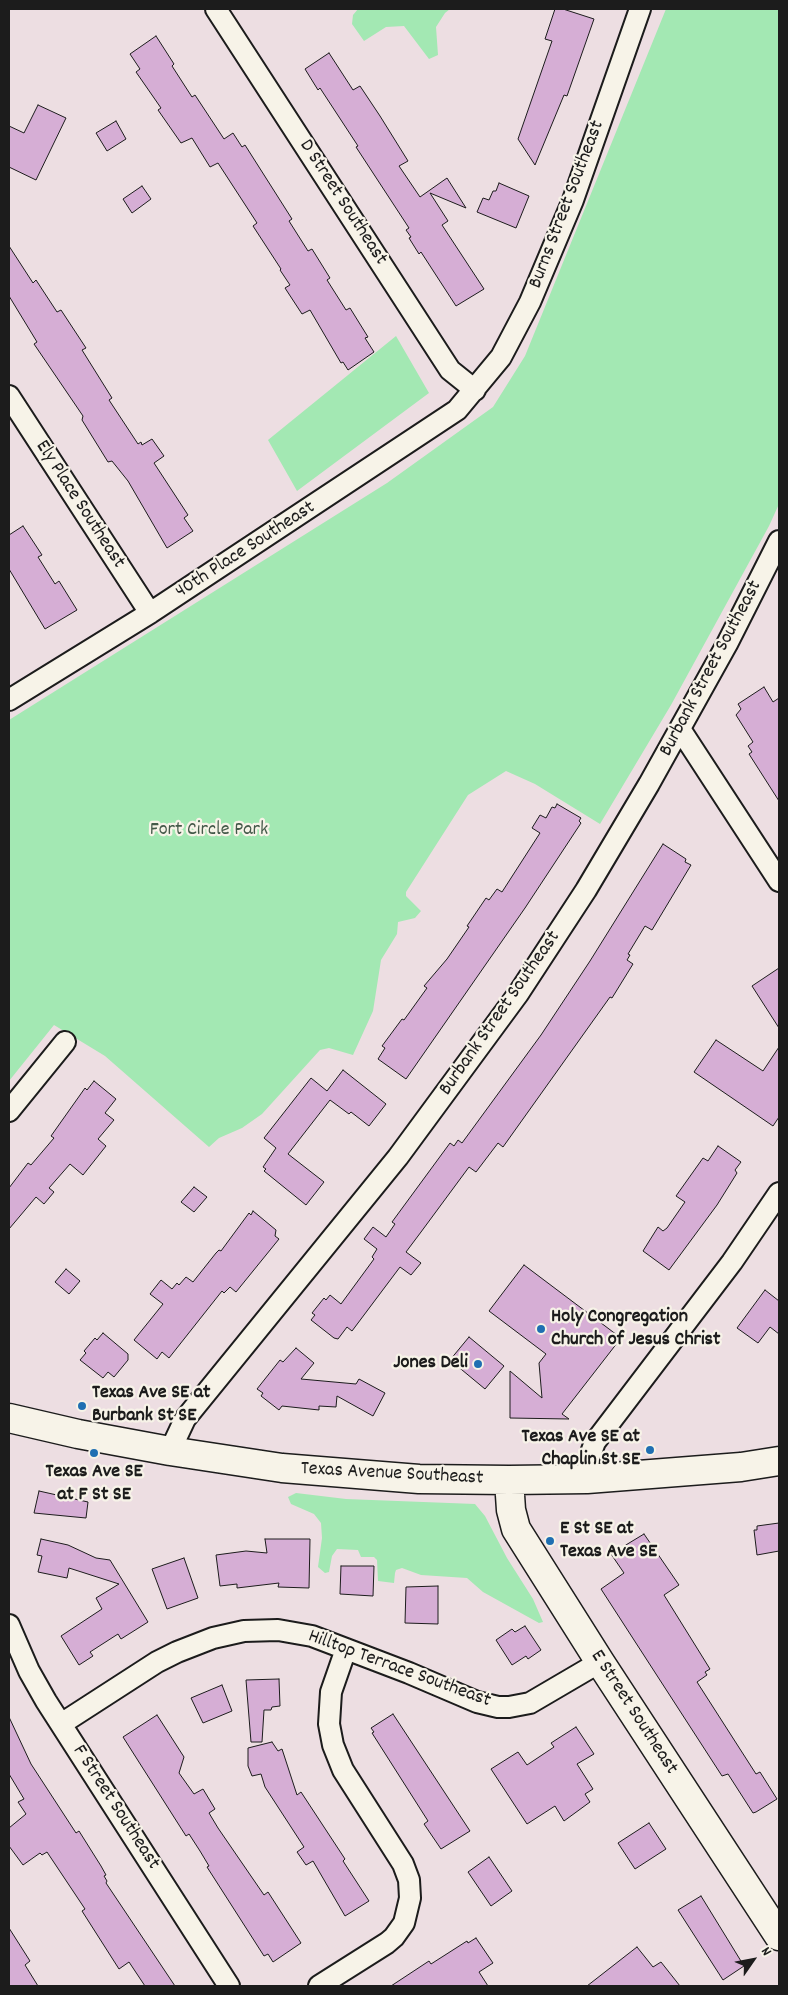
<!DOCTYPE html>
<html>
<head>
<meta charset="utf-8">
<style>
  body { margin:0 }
  #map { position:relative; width:788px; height:1995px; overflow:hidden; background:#eddee2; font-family:Dekko,sans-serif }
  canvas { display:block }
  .frame { position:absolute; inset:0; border:10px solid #1c1c1c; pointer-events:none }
  .north { position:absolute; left:728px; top:1935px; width:50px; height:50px; -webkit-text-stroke:4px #f7f3e8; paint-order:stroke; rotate:57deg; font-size:14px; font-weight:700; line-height:20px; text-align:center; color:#1c1c1c }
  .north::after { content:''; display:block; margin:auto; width:18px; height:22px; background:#1c1c1c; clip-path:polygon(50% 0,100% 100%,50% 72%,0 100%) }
</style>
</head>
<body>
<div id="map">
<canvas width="788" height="1995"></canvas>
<div class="frame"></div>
<div class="north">N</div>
</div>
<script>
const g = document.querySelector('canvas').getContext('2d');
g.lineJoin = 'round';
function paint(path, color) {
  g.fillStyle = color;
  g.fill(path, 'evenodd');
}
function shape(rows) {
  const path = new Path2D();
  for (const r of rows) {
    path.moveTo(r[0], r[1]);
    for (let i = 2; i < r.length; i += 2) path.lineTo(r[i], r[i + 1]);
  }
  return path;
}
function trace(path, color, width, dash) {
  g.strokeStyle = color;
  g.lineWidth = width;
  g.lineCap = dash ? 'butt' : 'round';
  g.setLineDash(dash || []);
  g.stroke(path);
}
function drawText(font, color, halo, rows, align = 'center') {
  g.font = font + ' Dekko,sans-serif';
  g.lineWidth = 4.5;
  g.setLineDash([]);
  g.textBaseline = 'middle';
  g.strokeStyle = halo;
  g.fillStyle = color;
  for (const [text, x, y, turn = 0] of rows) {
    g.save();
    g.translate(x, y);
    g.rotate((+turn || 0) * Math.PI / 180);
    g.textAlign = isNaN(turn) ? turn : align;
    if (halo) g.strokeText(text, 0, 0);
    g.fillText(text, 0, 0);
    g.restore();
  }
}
paint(shape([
  [358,9,450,9,445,13,436,27,438,55,429,59,404,26,386,27,364,41,352,24,353,15],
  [666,9,779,9,779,504,769,526,671,705,600,824,535,784,506,771,468,795,406,892,406,896,421,911,415,918,398,922,397,934,381,960,373,1011,353,1055,329,1048,320,1050,262,1114,242,1128,219,1138,209,1147,105,1056,54,1025,9,1081,9,720,387,483,493,407,525,356],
  [396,336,429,393,297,491,268,440],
  [296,1493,346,1499,475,1504,485,1516,507,1558,533,1599,543,1622,539,1623,483,1592,467,1578,421,1575,402,1568,396,1570,395,1573,394,1583,378,1581,377,1560,374,1557,361,1557,358,1550,337,1549,332,1556,329,1572,325,1573,318,1567,322,1538,321,1523,314,1514,291,1504,288,1497]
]), '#a3e8b3');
const building = shape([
  [555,9,563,9,594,19,567,96,564,95,535,165,518,139,552,41,545,39,555,9],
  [156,36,174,64,172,66,192,97,195,95,224,139,233,133,242,147,245,145,292,219,289,221,308,251,312,249,330,278,327,280,346,310,350,308,368,337,365,338,374,352,348,370,343,362,341,363,310,310,302,314,285,288,290,285,280,270,281,269,253,226,257,223,218,163,210,167,192,138,181,143,158,110,161,108,136,72,140,69,130,54,156,36],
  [329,53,353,90,360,86,380,116,408,161,399,166,420,197,447,178,466,208,430,193,448,221,442,225,484,289,456,306,421,252,419,254,409,238,411,237,406,230,409,228,356,147,358,146,320,88,318,90,305,69,329,53],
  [38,105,66,118,36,180,9,167,9,126,24,133,38,105],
  [116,121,126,139,107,151,96,133,116,121],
  [499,183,529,196,516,228,477,212,483,198,489,200,493,191,496,191,499,183],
  [142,186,151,199,132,213,123,199,142,186],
  [9,246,33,283,36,280,57,312,61,310,86,348,82,350,112,398,109,400,138,444,141,442,142,445,152,439,164,456,154,463,188,515,184,518,193,531,167,548,128,481,112,461,108,462,82,420,83,416,34,344,37,342,9,296,9,246],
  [23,526,42,555,38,557,55,584,59,581,77,610,45,629,9,569,9,535,23,526],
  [764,687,773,702,779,698,779,801,749,754,752,752,748,746,753,742,736,715,741,709,738,704,764,687],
  [557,804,581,818,579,821,581,823,525,908,406,1079,378,1059,385,1048,382,1046,402,1019,404,1020,427,988,424,986,447,959,469,927,467,926,486,898,489,900,497,889,502,892,540,833,532,828,540,815,546,818,552,807,555,808,557,804],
  [663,844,686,859,685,862,691,865,652,930,645,926,628,954,630,955,627,960,633,964,612,998,610,997,503,1147,498,1143,476,1172,469,1167,421,1232,406,1252,421,1263,411,1275,400,1267,352,1331,347,1327,338,1339,334,1338,311,1320,315,1315,312,1313,324,1298,326,1300,330,1295,341,1304,374,1259,372,1257,377,1249,364,1239,373,1227,386,1237,395,1224,392,1222,450,1143,454,1146,458,1140,462,1143,541,1035,590,961,663,844],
  [779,968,779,1028,752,986,779,968],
  [716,1040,763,1071,779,1047,779,1117,773,1126,694,1072,716,1040],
  [343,1070,386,1104,369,1126,351,1112,349,1114,330,1100,288,1154,324,1182,306,1205,264,1171,266,1169,263,1167,276,1148,264,1138,311,1078,327,1091,343,1070],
  [94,1081,116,1099,105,1113,114,1120,98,1139,106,1146,83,1175,70,1164,49,1188,54,1192,44,1204,36,1197,9,1229,9,1188,28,1163,31,1165,54,1138,51,1136,85,1088,87,1090,94,1081],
  [718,1146,741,1162,735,1170,737,1173,717,1205,669,1270,643,1251,658,1227,663,1231,667,1228,685,1202,676,1196,703,1158,708,1161,718,1146],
  [194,1187,207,1197,194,1212,181,1202,194,1187],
  [253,1211,276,1230,275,1236,279,1239,236,1292,230,1287,224,1293,222,1291,169,1358,162,1352,157,1359,134,1340,163,1304,150,1294,161,1280,172,1289,177,1283,179,1285,186,1277,193,1282,216,1253,219,1250,221,1251,249,1213,251,1215,253,1211],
  [524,1265,621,1338,562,1414,569,1419,510,1418,510,1371,542,1398,539,1363,546,1354,489,1311,524,1265],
  [66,1269,80,1281,69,1294,55,1282,66,1269],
  [765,1290,779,1301,779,1334,770,1327,758,1343,737,1328,765,1290],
  [103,1333,128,1354,128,1360,114,1377,108,1372,103,1378,80,1360,86,1353,84,1351,95,1338,97,1340,103,1333],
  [469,1337,504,1366,485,1389,450,1360,469,1337],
  [296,1348,314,1363,301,1379,356,1384,359,1379,385,1393,373,1416,337,1396,336,1407,319,1406,319,1410,282,1406,279,1410,261,1396,263,1393,257,1389,280,1360,283,1362,296,1348],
  [39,1491,88,1502,86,1518,34,1513,39,1491],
  [779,1523,779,1551,757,1555,754,1530,757,1530,757,1526,779,1523],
  [644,1534,679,1585,664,1595,710,1669,705,1672,707,1675,697,1682,756,1774,760,1772,777,1799,756,1812,753,1813,728,1774,722,1776,601,1589,624,1573,611,1554,644,1534],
  [41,1539,68,1545,96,1558,110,1560,148,1622,121,1639,118,1634,90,1652,93,1656,79,1665,61,1636,102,1609,96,1598,119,1584,69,1568,67,1578,38,1572,42,1556,37,1555,41,1539],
  [265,1539,310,1539,309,1588,278,1587,279,1583,237,1588,237,1584,220,1586,216,1555,246,1551,267,1553,265,1539],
  [184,1558,198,1598,167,1609,152,1569,184,1558],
  [341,1566,374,1566,373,1596,340,1594,341,1566],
  [438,1586,438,1624,405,1623,406,1587,438,1586],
  [525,1626,541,1650,528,1659,526,1656,512,1665,496,1640,512,1629,515,1632,525,1626],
  [279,1679,280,1706,272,1707,271,1710,264,1710,262,1742,251,1742,246,1680,279,1679],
  [222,1685,232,1711,203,1723,191,1698,222,1685],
  [393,1714,470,1831,441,1849,424,1824,428,1821,372,1733,374,1732,371,1728,393,1714],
  [157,1715,184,1757,179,1773,194,1794,203,1789,215,1809,209,1813,218,1828,264,1895,268,1892,301,1943,273,1962,268,1954,264,1956,207,1867,209,1866,200,1851,189,1834,186,1836,123,1737,157,1715],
  [9,1717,31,1764,76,1833,79,1831,101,1866,106,1875,104,1876,107,1881,106,1883,175,1986,145,1986,129,1962,119,1969,82,1911,85,1909,47,1852,42,1855,40,1853,23,1865,9,1846,9,1828,26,1814,18,1802,24,1799,9,1774,9,1717],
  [576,1727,594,1754,577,1764,593,1789,585,1794,590,1802,564,1821,555,1806,527,1824,491,1769,518,1752,527,1765,554,1747,551,1743,576,1727],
  [272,1742,278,1751,282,1749,297,1795,301,1792,345,1859,343,1861,369,1901,345,1916,313,1861,306,1865,297,1852,304,1847,265,1787,261,1774,252,1776,248,1766,248,1748,272,1742],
  [649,1823,666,1849,635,1869,618,1843,649,1823],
  [489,1857,512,1891,491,1906,468,1872,489,1857],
  [701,1896,744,1966,723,1980,678,1910,701,1896],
  [9,1928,30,1961,25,1965,38,1986,9,1986,9,1928],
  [476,1938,493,1963,479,1972,488,1986,391,1986,429,1961,431,1964,467,1941,468,1943,476,1938],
  [637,1947,653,1967,661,1962,680,1986,587,1986,637,1947]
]);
paint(building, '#d6aed5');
trace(building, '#1c1c1c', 1);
const street = shape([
  [216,9,450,370,475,390],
  [9,396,150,613],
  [9,700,150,613,457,410,501,357,530,302,573,200,640,9],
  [680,729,779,881],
  [9,1111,65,1042],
  [170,1451,185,1419,398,1157,518,994,586,890,649,784,727,644,779,541],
  [587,1479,589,1458,595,1442,732,1262,779,1193],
  [9,1625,29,1671,46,1701,229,1986],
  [61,1724,157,1662,177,1652,213,1638,244,1631,278,1630,312,1636,409,1673,477,1702,498,1707,509,1707,530,1703,600,1662],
  [319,1986,387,1943,394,1937,404,1923,410,1898,409,1880,403,1864,343,1770,333,1745,329,1724,331,1692,346,1649]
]);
const secondary = shape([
  [9,1418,78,1434,170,1451,282,1468,419,1479,509,1480,587,1479,741,1467,779,1461],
  [509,1480,511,1510,516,1529,600,1662,779,1936]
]);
trace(street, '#1c1c1c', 24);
trace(secondary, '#1c1c1c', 31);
trace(street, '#f7f3e8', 20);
trace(secondary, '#f7f3e8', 28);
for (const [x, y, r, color] of [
  [541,1329,5,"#1f6fb2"],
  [478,1364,5,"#1f6fb2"],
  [82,1406,5,"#1f6fb2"],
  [650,1450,5,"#1f6fb2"],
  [94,1453,5,"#1f6fb2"],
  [550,1541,5,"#1f6fb2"]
]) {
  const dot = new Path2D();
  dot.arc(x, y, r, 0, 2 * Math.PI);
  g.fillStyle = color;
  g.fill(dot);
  trace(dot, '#f7f3e8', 2);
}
drawText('20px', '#1c1c1c', '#f7f3e8', [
  ["D Street Southeast",342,203,57],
  ["Burns Street Southeast",568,205,-69],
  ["Ely Place Southeast",79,505,57],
  ["40th Place Southeast",246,551,-33],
  ["Burbank Street Southeast",712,669,-62],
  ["Burbank Street Southeast",501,1014,-55],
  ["Texas Avenue Southeast",392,1475,3],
  ["Hilltop Terrace Southeast",399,1670,20],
  ["E Street Southeast",633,1713,57],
  ["F Street Southeast",115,1808,57]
]);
drawText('20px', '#445949', '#f7f3e8', [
  ["Fort Circle Park",209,831]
]);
drawText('bold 20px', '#1c1c1c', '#f7f3e8', [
  ["Holy Congregation",551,1318],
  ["Church of Jesus Christ",551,1341],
  ["Jones Deli",468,1364,"right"],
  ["Texas Ave SE at",92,1394],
  ["Burbank St SE",92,1417],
  ["Texas Ave SE at",640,1438,"right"],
  ["Chaplin St SE",640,1461,"right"],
  ["Texas Ave SE",94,1473,"center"],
  ["at F St SE",94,1496,"center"],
  ["E St SE at",560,1530],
  ["Texas Ave SE",560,1553]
], 'left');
</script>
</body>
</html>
